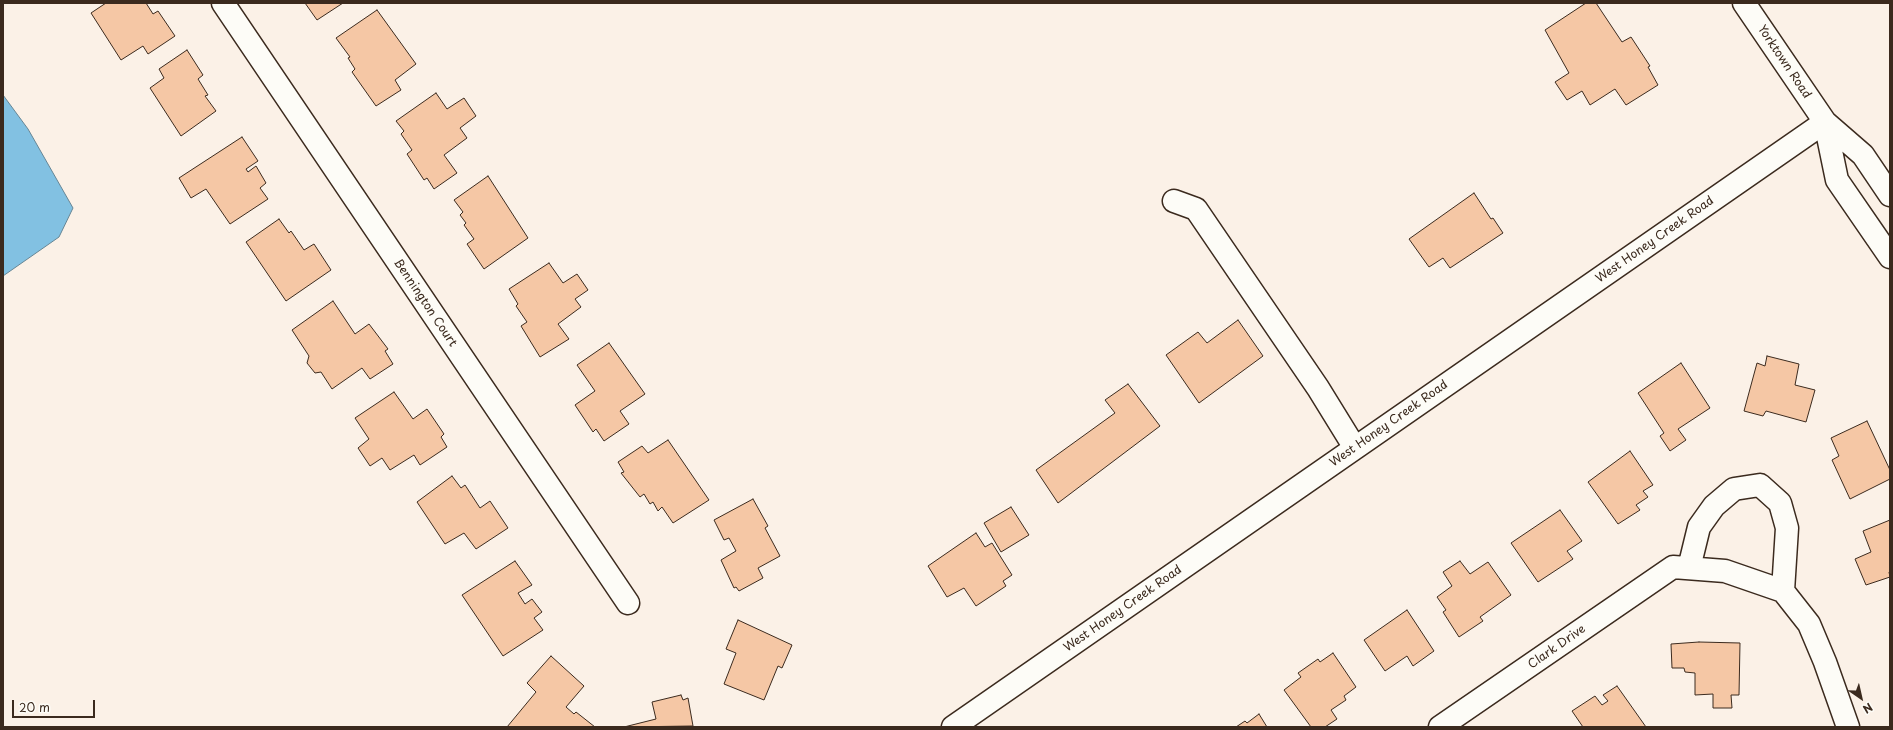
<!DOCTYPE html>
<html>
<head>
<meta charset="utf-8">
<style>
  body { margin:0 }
  #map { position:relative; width:1893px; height:730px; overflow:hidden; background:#fbf1e7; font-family:"Playpen Sans",sans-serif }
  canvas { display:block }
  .frame { position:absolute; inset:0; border:4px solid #3b2a1e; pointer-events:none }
  .north { position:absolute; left:1841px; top:678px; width:40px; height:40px; -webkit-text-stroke:3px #fdfcf7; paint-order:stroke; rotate:146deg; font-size:11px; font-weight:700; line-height:16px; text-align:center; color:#3b2a1e }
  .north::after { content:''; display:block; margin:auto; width:14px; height:18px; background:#3b2a1e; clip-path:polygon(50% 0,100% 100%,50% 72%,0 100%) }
  .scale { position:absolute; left:12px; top:700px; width:83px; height:18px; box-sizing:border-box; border:2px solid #3b2a1e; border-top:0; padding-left:5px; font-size:12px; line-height:14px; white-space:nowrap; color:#3b2a1e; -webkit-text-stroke:3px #fdfcf7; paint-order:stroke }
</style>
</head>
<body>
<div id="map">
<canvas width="1893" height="730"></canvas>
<div class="frame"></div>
<div class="north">N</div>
<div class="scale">20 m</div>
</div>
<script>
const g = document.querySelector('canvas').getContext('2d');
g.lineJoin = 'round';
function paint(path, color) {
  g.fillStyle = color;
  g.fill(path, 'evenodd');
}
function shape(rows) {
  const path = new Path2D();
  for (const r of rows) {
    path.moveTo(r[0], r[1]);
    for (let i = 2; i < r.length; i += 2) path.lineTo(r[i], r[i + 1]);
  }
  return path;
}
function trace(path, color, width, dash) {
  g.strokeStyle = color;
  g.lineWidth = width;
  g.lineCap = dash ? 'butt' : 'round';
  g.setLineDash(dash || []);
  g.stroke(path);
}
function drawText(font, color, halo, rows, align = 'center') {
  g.font = font + ' "Playpen Sans",sans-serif';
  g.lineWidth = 3;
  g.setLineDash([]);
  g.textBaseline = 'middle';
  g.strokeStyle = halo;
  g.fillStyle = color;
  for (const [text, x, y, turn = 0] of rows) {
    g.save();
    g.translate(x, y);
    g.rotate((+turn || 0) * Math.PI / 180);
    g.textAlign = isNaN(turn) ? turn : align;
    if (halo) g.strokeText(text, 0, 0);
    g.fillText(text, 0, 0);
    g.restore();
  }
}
const water = shape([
  [3,95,28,129,73,208,59,237,3,276,3,95]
]);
paint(water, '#82c1e2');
trace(water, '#668594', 1);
const building = shape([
  [106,3,146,3,153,14,158,11,175,36,148,54,143,46,121,60,91,13,106,3],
  [305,3,343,3,317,20,305,3],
  [1586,3,1596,3,1622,42,1631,37,1650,66,1648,67,1658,85,1626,105,1615,89,1590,105,1582,91,1567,100,1555,82,1569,73,1545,30,1586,3],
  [377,10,416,64,395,80,401,90,376,106,352,72,355,69,348,58,350,57,336,38,377,10],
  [187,50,203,75,198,79,208,95,205,96,216,111,181,136,150,88,164,78,159,69,187,50],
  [436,93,447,109,464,98,476,116,460,128,467,138,444,155,457,173,434,189,427,178,424,180,407,154,412,150,401,134,404,131,396,121,436,93],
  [242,137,258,161,246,169,248,172,256,166,266,183,260,188,268,199,230,224,206,189,191,198,179,178,242,137],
  [488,176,528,238,484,269,467,244,474,239,464,225,466,223,460,215,463,212,454,200,488,176],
  [1474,193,1491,219,1493,218,1503,233,1450,268,1443,258,1429,267,1409,239,1474,193],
  [279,219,289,233,291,231,304,250,314,244,331,270,286,301,246,242,279,219],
  [549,263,563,283,577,274,588,290,575,299,581,307,558,324,569,339,540,357,521,326,527,322,516,306,518,304,509,289,549,263],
  [333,301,355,334,369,324,388,349,385,351,393,364,370,379,362,368,332,389,321,372,315,373,307,363,309,356,292,330,333,301],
  [1238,320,1263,356,1199,403,1166,355,1198,332,1207,343,1238,320],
  [609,343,645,394,620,411,629,424,604,441,596,429,593,432,575,405,595,391,577,365,609,343],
  [1767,356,1799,364,1795,385,1815,390,1806,422,1766,411,1763,416,1744,411,1757,363,1765,366,1767,356],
  [1681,363,1710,408,1678,429,1686,440,1670,451,1660,436,1664,433,1638,393,1681,363],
  [1128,384,1160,426,1058,503,1036,470,1115,413,1105,400,1128,384],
  [394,392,413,419,427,409,444,434,441,437,447,447,420,465,414,455,390,470,382,458,370,466,358,448,369,439,355,418,394,392],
  [1867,421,1890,470,1890,479,1850,499,1832,460,1839,456,1831,438,1867,421],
  [668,440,709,500,673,523,662,507,658,511,653,502,650,504,644,494,640,497,621,473,624,472,618,462,642,446,648,453,668,440],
  [1630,451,1653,485,1643,491,1648,497,1636,505,1640,510,1618,524,1588,482,1630,451],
  [452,476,461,488,465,485,480,508,490,501,508,528,476,549,464,533,445,544,417,502,452,476],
  [753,499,768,526,765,528,780,556,758,568,763,578,739,591,736,587,734,588,721,560,736,551,729,538,724,540,714,520,753,499],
  [1011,507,1029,535,1001,552,984,523,1011,507],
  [1560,510,1582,541,1567,551,1573,559,1538,582,1511,543,1560,510],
  [1890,520,1890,571,1889,572,1890,577,1866,585,1855,559,1871,552,1863,531,1890,520],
  [976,533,985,547,992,543,1012,575,1003,581,1006,586,976,606,964,588,947,597,928,566,976,533],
  [515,561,532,585,518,593,525,604,532,599,542,612,534,618,543,630,503,656,462,595,515,561],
  [1460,561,1470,574,1488,562,1511,595,1480,617,1483,621,1459,637,1443,612,1446,610,1437,597,1452,586,1443,572,1460,561],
  [1407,610,1434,651,1413,666,1407,656,1385,671,1364,640,1407,610],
  [738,620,792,645,782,668,778,666,764,700,724,684,736,653,726,649,738,620],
  [1699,642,1740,643,1739,695,1731,695,1732,708,1713,708,1713,694,1695,695,1695,673,1685,672,1684,668,1672,668,1671,644,1699,642],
  [1333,653,1356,687,1344,696,1346,700,1331,710,1337,719,1325,727,1311,727,1284,690,1301,677,1298,673,1318,659,1320,662,1333,653],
  [551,656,584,686,566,707,574,714,576,712,595,727,507,727,536,692,527,683,551,656],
  [1617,686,1646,727,1583,727,1572,711,1595,696,1602,705,1608,701,1603,695,1617,686],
  [681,695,683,700,688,698,693,726,624,727,656,719,652,702,681,695],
  [1259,714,1267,727,1236,727,1245,721,1247,723,1259,714]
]);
paint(building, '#f5c7a5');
trace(building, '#3b2a1e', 1);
const minor = shape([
  [223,3,628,603],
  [1744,3,1825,122,1863,155,1890,195],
  [1825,122,1837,180,1890,257],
  [1174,201,1196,209,1318,388,1355,448],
  [1689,568,1699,527,1714,506,1734,489,1760,485,1780,503,1787,528,1783,591],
  [953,727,1825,122],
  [1440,727,1673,567,1725,571,1783,591,1809,624,1825,662,1848,727]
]);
trace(minor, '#3b2a1e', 25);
trace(minor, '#fdfcf7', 22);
drawText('12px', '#3b2a1e', '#fdfcf7', [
  ["Yorktown Road",1784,62,56],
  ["West Honey Creek Road",1655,240,-35],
  ["Bennington Court",425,303,56],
  ["West Honey Creek Road",1389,424,-35],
  ["West Honey Creek Road",1123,609,-35],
  ["Clark Drive",1557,647,-35]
]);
</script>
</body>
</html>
